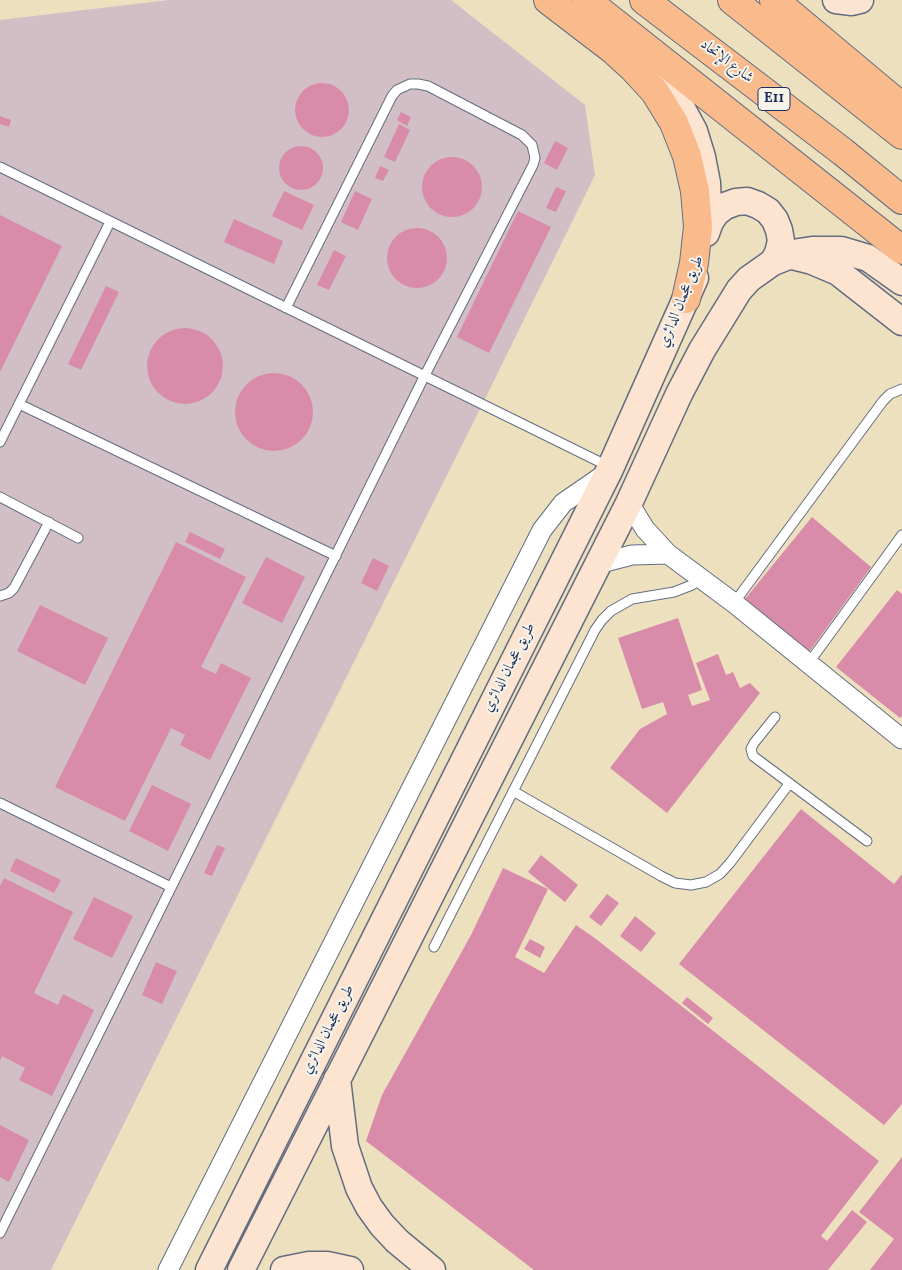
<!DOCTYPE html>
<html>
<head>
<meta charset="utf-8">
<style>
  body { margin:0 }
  canvas { display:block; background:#ede0bf }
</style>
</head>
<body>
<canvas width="902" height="1270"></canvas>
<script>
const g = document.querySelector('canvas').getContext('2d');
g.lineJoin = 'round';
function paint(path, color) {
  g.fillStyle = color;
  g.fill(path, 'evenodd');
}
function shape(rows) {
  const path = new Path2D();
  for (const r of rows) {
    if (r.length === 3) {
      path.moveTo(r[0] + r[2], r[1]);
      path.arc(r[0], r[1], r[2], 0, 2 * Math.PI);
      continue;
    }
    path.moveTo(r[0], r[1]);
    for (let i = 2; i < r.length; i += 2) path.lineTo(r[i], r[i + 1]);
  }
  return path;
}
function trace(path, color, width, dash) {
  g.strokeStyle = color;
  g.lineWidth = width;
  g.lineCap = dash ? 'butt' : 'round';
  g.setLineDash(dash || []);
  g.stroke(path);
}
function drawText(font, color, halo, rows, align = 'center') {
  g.font = font + ' Vollkorn,Amiri,serif';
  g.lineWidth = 4;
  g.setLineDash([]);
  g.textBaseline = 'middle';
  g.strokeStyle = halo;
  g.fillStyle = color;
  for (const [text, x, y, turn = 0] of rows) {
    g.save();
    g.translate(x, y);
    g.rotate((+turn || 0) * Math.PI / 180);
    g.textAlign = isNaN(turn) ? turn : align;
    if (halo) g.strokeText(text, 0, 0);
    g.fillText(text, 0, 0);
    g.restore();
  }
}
paint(shape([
  [169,0,451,0,585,105,595,175,482,405,51,1270,0,1270,0,20]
]), '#d2bec5');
paint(shape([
  [322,110,27],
  [401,112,411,117,407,126,397,120],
  [0,116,11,120,9,127,0,124],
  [399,124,410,130,395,162,384,157],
  [555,141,568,148,557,170,544,163],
  [301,168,22],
  [452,187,30],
  [380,166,389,170,383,181,375,178],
  [556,187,566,191,556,212,546,208],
  [284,191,314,205,302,230,272,216],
  [355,191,372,199,358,230,341,222],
  [518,211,551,227,489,353,457,337],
  [0,215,62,246,0,372],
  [234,219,283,241,274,264,224,242],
  [417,258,30],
  [334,250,346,256,329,290,317,285],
  [106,286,119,292,81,370,68,364],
  [185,366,38],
  [274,412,39],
  [812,517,871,567,809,652,745,599],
  [190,532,225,549,220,559,185,542],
  [176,542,246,577,201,667,216,674,221,663,251,678,210,760,180,745,185,735,171,728,125,821,55,787],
  [266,557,305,577,282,623,242,603],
  [373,558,389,566,377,591,361,583],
  [897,590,902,594,902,716,900,718,836,667],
  [40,605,108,638,85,685,17,651],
  [678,618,702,690,688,695,692,706,710,700,696,663,718,654,726,675,733,672,740,688,750,683,760,693,667,813,610,768,640,729,667,714,663,702,642,709,618,638],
  [152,785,191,804,168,851,129,831],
  [801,809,894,884,902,874,902,1104,884,1125,679,964],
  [217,845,225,848,212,876,204,873],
  [541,855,578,885,565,902,528,872],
  [16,858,61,880,54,893,10,871],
  [503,868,548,889,515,957,544,973,576,925,596,939,879,1161,821,1236,827,1241,852,1210,867,1222,828,1270,534,1270,366,1141,382,1095,471,935],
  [4,878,73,912,34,993,58,1005,63,994,94,1010,52,1096,19,1080,25,1068,2,1056,0,1061,0,886],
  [607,894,619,903,601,926,589,917],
  [94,897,133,916,112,958,73,939],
  [635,916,656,933,641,952,620,936],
  [530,939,545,947,540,958,524,949],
  [156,962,177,971,162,1004,142,995],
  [687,997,713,1018,708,1024,682,1003],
  [0,1125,29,1140,9,1182,0,1177],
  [902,1157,902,1270,870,1270,894,1239,859,1212]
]), '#d88caa');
const lane = shape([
  [0,167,608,466],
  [19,404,336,556],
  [0,442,110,222],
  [0,497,78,538],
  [0,596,9,593,14,588,49,522],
  [734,603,883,401,890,394,902,389],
  [808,664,902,535],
  [775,717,754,743,751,749,753,756,867,841],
  [513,791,661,876,675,883,691,885,706,882,720,874,730,863,789,784],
  [0,803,171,887],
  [434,947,595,630,602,620,611,611,632,599,674,592,692,585,700,578],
  [0,1233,424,377,533,165,535,158,532,145,522,135,428,86,418,84,410,84,397,90,392,96,286,308]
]);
const street = shape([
  [629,503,645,529,668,554,734,603,902,739],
  [597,564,632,555,668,554],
  [168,1270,542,530,563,503,608,472]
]);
const secondary = shape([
  [836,0,852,2,860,0],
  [651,52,694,131,702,157,707,183,708,205],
  [706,233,710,222,716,213,725,206,736,202,747,201,758,205,768,211,775,220,779,230,781,241,778,253,773,262],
  [796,257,812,261,838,272,902,322],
  [337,1079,345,1146,359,1188,369,1207,382,1225,397,1241,432,1270],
  [209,1270,609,471,695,278],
  [241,1270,629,503,679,394,702,350,739,290,749,279,773,262,799,252,812,250,841,250,868,258,902,282],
  [284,1270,309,1265,327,1265,350,1270]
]);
const primary = shape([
  [586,0,902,250],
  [774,0,902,107]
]);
const highway = shape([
  [548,0,612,49,634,69,655,92,674,123,687,156,695,191,698,227,694,263,686,299],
  [644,0,843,152,902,200],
  [732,0,902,135]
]);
trace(lane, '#646d80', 11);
trace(street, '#646d80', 21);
trace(secondary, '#646d80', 29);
trace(primary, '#646d80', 30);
trace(highway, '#646d80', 30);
trace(lane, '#fff', 9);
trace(street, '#fff', 19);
trace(secondary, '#fde4d1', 26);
trace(primary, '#fabb8c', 28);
trace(highway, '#fabb8c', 28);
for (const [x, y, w] of [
  [774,99,32]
]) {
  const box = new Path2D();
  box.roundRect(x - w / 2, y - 11.5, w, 23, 4);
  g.fillStyle = '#f7f3e8';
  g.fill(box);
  trace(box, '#1b2f5e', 1);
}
drawText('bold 14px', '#1b2f5e', null, [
  ["E11",774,99]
]);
drawText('15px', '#1b2f5e', '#f7f3e8', [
  ["شارع الإتحاد",726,62,37],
  ["طريق عجمان الدائري",682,302,-68],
  ["طريق عجمان الدائري",510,668,-63],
  ["طريق عجمان الدائري",329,1030,-63]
]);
</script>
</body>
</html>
